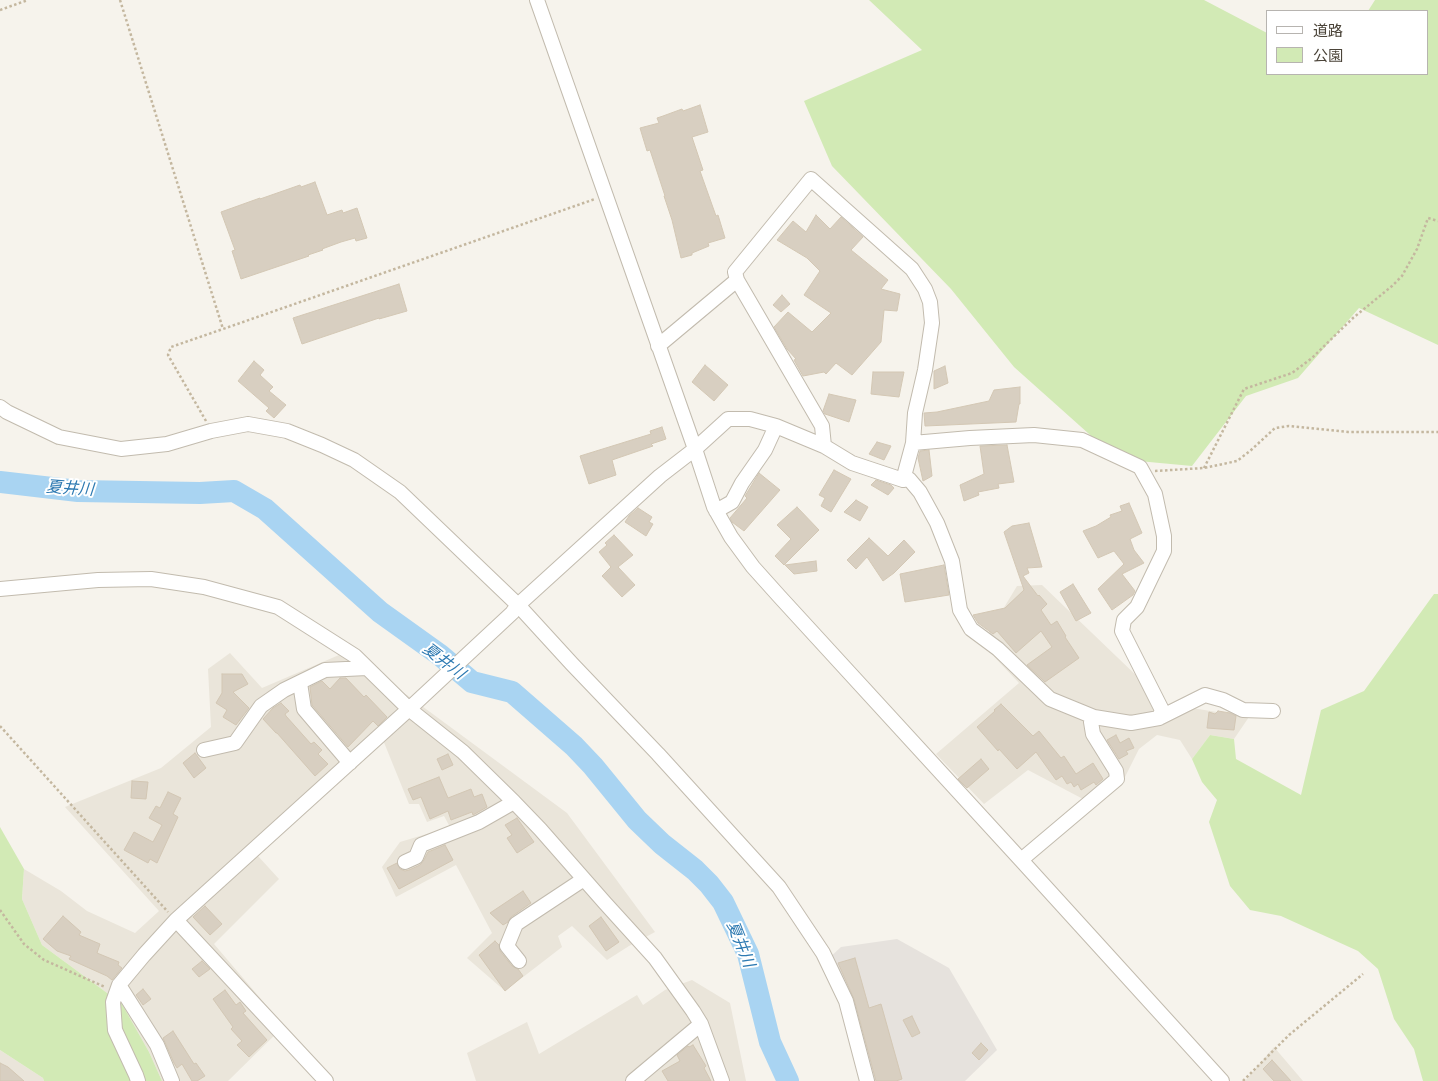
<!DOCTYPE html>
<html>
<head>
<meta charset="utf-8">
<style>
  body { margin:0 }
  #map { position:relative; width:1438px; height:1081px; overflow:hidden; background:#f6f3ec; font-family:"Exo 2","Noto Sans JP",sans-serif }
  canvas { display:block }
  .legend { position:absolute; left:1266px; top:10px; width:162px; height:65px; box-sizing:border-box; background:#fff; border:1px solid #b7b4b0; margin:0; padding:6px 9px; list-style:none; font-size:15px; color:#4b4439 }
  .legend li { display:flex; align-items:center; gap:10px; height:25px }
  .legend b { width:25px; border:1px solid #b7b4b0 }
</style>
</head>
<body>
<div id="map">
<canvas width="1438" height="1081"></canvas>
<ul class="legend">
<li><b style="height:6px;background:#fff"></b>道路</li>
<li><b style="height:14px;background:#d2eab5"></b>公園</li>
</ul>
</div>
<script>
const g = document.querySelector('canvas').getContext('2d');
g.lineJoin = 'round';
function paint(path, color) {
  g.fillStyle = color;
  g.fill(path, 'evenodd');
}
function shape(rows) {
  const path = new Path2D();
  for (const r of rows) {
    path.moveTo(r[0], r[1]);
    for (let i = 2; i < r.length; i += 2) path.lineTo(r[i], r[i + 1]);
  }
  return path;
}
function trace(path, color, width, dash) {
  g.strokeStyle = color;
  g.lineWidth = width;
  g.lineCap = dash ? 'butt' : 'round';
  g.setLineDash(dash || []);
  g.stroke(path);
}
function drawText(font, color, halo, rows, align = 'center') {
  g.font = font + ' "Exo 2","Noto Sans JP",sans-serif';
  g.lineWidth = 4;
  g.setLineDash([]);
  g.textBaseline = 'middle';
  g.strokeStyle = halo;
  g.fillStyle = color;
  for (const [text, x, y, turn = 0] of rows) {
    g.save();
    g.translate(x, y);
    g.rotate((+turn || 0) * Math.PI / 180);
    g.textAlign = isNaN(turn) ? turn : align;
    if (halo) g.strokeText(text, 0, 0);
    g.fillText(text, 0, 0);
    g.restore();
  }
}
paint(shape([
  [1042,585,1166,704,1249,717,1234,739,1210,735,1192,759,1180,740,1157,735,1139,749,1125,777,1083,799,1028,770,984,804,936,754,1019,683,982,644,1017,586],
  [230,653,262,688,339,655,407,695,567,813,655,932,629,946,607,960,572,926,558,936,562,947,505,991,467,958,492,933,456,865,396,897,382,867,400,842,450,827,444,816,427,822,419,804,409,804,383,740,258,856,279,879,214,944,284,1026,228,1081,162,1081,149,1052,122,1004,42,945,22,899,24,869,61,891,87,911,135,933,159,911,65,807,161,768,211,727,208,669],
  [692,980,730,1003,746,1081,476,1081,467,1053,527,1022,539,1054,637,995,643,1005,665,990],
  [1274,1047,1303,1081,1245,1081],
  [0,1050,43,1078,44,1081,0,1081]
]), '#eae5da');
paint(shape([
  [897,939,949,968,997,1050,965,1081,872,1081,827,960,841,947]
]), '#e6e2dd');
paint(shape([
  [869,0,1204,0,1267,33,1267,74,1427,74,1427,11,1368,11,1375,0,1438,0,1438,345,1359,308,1298,378,1246,396,1192,466,1117,459,1014,367,951,289,832,166,804,101,922,50],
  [1434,594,1438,594,1438,1081,1423,1081,1414,1049,1394,1019,1378,969,1358,951,1281,916,1250,910,1230,886,1209,822,1217,800,1202,782,1192,759,1210,735,1234,739,1236,759,1301,795,1321,710,1364,691],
  [0,827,24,869,22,899,42,945,122,1004,149,1052,162,1081,44,1081,43,1078,0,1050]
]), '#d2eab5');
trace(shape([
  [0,482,78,491,200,493,234,491,265,509,380,612,440,655,472,682,512,692,574,746,593,766,637,820,662,844,695,870,709,884,723,902,748,954,770,1042,788,1081]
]), '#a9d4f2', 22);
const building = shape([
  [700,105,708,132,692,137,703,170,700,171,716,216,718,215,725,238,708,243,709,246,692,253,692,255,681,258,672,220,664,196,665,196,650,150,647,151,640,128,659,123,657,118,663,116,682,109,683,111,700,105],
  [315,182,327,215,342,210,343,213,357,208,367,238,356,241,355,238,341,242,322,249,323,250,308,255,309,256,241,279,232,251,235,250,221,212,260,198,260,199,300,185,301,187,315,182],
  [816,215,830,229,841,217,863,237,851,250,888,280,881,289,900,294,897,311,884,310,881,342,852,375,836,363,826,374,824,372,803,376,794,360,796,359,787,349,774,327,788,312,812,332,831,313,804,295,820,271,807,258,777,240,793,221,806,232,816,215],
  [399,284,407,311,379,319,379,318,302,344,293,318,399,284],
  [782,295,790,304,781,312,773,305,782,295],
  [254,361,264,370,260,375,273,387,269,391,286,405,274,418,266,411,269,408,238,381,254,361],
  [705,365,728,385,714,401,692,382,705,365],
  [945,366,948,383,934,389,934,371,945,366],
  [873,372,904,372,899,397,871,394,873,372],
  [1020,387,1020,404,1019,404,1016,422,925,426,924,413,937,412,989,401,994,390,1020,387],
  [829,394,856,400,849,422,825,414,823,411,829,394],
  [662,427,666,439,651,444,653,446,612,460,616,475,589,484,580,456,651,434,650,431,662,427],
  [877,442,891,446,884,460,869,454,877,442],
  [1007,445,1014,482,998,484,999,488,978,492,979,495,964,501,960,485,984,474,980,446,1007,445],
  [929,450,932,476,923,481,918,458,920,451,929,450],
  [834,470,851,479,831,512,821,506,825,498,819,495,834,470],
  [759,473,780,490,744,531,732,522,730,518,747,498,745,496,759,473],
  [876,480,891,485,894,488,888,495,871,485,876,480],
  [856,500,868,507,860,521,844,512,856,500],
  [1129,503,1142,533,1130,539,1134,550,1144,563,1122,574,1135,591,1133,595,1112,610,1098,589,1124,564,1114,551,1098,558,1083,531,1096,526,1111,517,1110,515,1122,511,1120,506,1129,503],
  [797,507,819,530,784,565,775,556,791,539,777,525,797,507],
  [638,508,652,517,649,522,653,524,646,536,625,522,629,516,638,508],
  [1029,523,1042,567,1027,568,1029,573,1023,576,1038,596,1039,595,1047,604,1041,610,1051,625,1057,621,1066,636,1065,637,1079,658,1045,682,1027,665,1052,647,1041,631,1016,653,997,631,993,634,978,623,973,615,1005,608,1024,590,1004,532,1012,526,1029,523],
  [614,535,633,555,618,567,635,585,622,597,602,576,611,567,599,552,607,545,605,543,614,535],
  [869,538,888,556,904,540,915,552,894,573,883,581,867,557,856,569,847,560,869,538],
  [816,561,817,571,794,574,785,565,816,561],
  [944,565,949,595,905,602,900,574,944,565],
  [1073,584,1091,613,1076,621,1060,592,1073,584],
  [222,674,242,674,248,684,233,692,249,708,236,725,223,717,227,710,216,703,222,693,222,674],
  [340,678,346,678,364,697,366,695,387,717,378,726,373,721,348,747,312,705,310,687,322,681,330,689,340,678],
  [281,703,289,711,285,714,286,716,311,744,314,742,322,750,318,754,328,764,315,776,277,733,276,733,263,719,273,708,281,703],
  [1001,704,1033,736,1039,731,1061,758,1064,756,1076,774,1093,763,1103,779,1096,785,1094,782,1081,790,1078,784,1074,787,1071,782,1067,784,1062,776,1056,780,1036,752,1017,769,999,749,998,751,977,727,995,711,994,710,1001,704],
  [1218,711,1230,713,1236,716,1234,730,1207,728,1209,712,1215,714,1218,711],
  [1116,735,1120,743,1129,738,1134,748,1126,751,1128,754,1119,759,1107,740,1116,735],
  [195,753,206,768,194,778,183,763,195,753],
  [448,754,453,765,442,770,437,759,448,754],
  [981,759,989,769,967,788,958,779,981,759],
  [439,777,448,798,471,789,474,797,482,794,487,807,473,815,472,812,451,820,448,811,430,819,421,797,413,800,408,789,439,777],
  [132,781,148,782,146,799,131,798,132,781],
  [168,792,181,798,173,814,178,817,157,863,150,859,148,863,124,850,134,832,153,842,162,825,149,818,156,806,160,808,168,792],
  [517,818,534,842,517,853,507,838,512,835,505,825,517,818],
  [445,845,453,860,399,889,387,868,397,863,400,869,405,871,409,870,420,865,424,860,428,852,445,845],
  [523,891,531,903,511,917,508,922,503,925,490,913,523,891],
  [205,906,222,924,210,935,193,917,205,906],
  [63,916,81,932,79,935,100,944,97,953,119,962,118,965,122,968,112,980,107,976,69,959,71,956,57,951,43,939,63,916],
  [601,917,619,942,606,951,589,926,601,917],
  [495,941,499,945,500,951,512,966,518,969,523,976,505,991,479,955,495,941],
  [855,958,869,1008,881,1004,902,1079,896,1081,876,1081,854,999,838,963,855,958],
  [202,961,210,969,199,977,192,969,202,961],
  [143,989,151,999,143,1005,136,995,143,989],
  [225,990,236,1005,240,1002,246,1011,243,1013,267,1040,249,1057,237,1045,242,1041,231,1029,233,1027,213,999,225,990],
  [912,1016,920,1033,912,1037,903,1020,912,1016],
  [173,1031,194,1064,196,1063,205,1076,197,1081,192,1081,182,1064,177,1068,174,1063,163,1038,173,1031],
  [981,1043,988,1050,979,1060,972,1053,981,1043],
  [693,1045,706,1066,704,1068,711,1081,668,1081,662,1071,680,1061,677,1055,688,1046,689,1047,693,1045],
  [1272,1060,1291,1081,1274,1081,1263,1069,1272,1060],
  [0,1063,8,1067,24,1081,0,1081,0,1063]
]);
paint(building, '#d8cfc1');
trace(building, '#d3c7b4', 1);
const minor = shape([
  [537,0,695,449,714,507,731,537,753,567,779,596,1021,860,1222,1081],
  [737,280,822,426,824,446],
  [658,346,737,280,735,272,811,179,912,269,925,289,930,302,932,323,925,370,915,413,913,443,903,480],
  [0,407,7,412,59,437,121,449,167,444,211,431,248,424,287,431,322,445,354,460,400,492,518,605,572,664,658,754,779,887,823,953,846,1001,867,1081],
  [716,511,732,502,742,483,765,450,776,426],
  [0,589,98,580,151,579,204,587,278,607,355,656,409,709,463,752,514,802,540,829,605,903,655,958,693,1011,701,1024,722,1081],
  [300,683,304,709,350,763],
  [1159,718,1205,695,1223,700,1243,710,1273,711],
  [204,750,235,743,261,706,284,690,325,670,367,668],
  [1021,860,1117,779,1116,771,1093,734,1091,722,1094,717],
  [405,862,416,857,421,845,479,822,514,802],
  [176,920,326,1081],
  [519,961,507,946,516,924,584,879],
  [119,985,157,1045,172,1081],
  [138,1081,136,1075,115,1030,113,1002,119,985,144,955,176,920,409,709,512,613,518,605,660,476,695,449,728,419,750,419,776,426,824,446,852,463,903,480,909,479,920,492,937,523,952,561,960,610,971,629,998,649,1050,699,1094,717,1131,723,1159,718,1162,710,1122,631,1124,620,1137,607,1164,551,1164,536,1155,494,1140,467,1082,440,1034,435,970,438,913,443],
  [633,1081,701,1024]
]);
trace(minor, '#c2bbae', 16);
trace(shape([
  [120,0,223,329],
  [0,10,28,0],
  [206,421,168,355,171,347,223,329,595,199],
  [1204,468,1244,389,1292,373,1312,358,1353,318,1392,286,1402,276,1417,249,1428,218,1438,221],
  [1155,471,1204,468,1237,461,1250,451,1275,428,1289,426,1348,432,1438,432],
  [0,726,168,912],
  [0,910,24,944,44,960,105,987],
  [1243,1081,1289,1035,1363,974]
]), '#c4b79f', 2.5, [2.5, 2.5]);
trace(minor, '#fff', 14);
drawText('italic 16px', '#2e7ab2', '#fff', [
  ["夏井川",70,488,4],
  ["夏井川",444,661,37],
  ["夏井川",741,944,68]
]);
</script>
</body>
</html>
